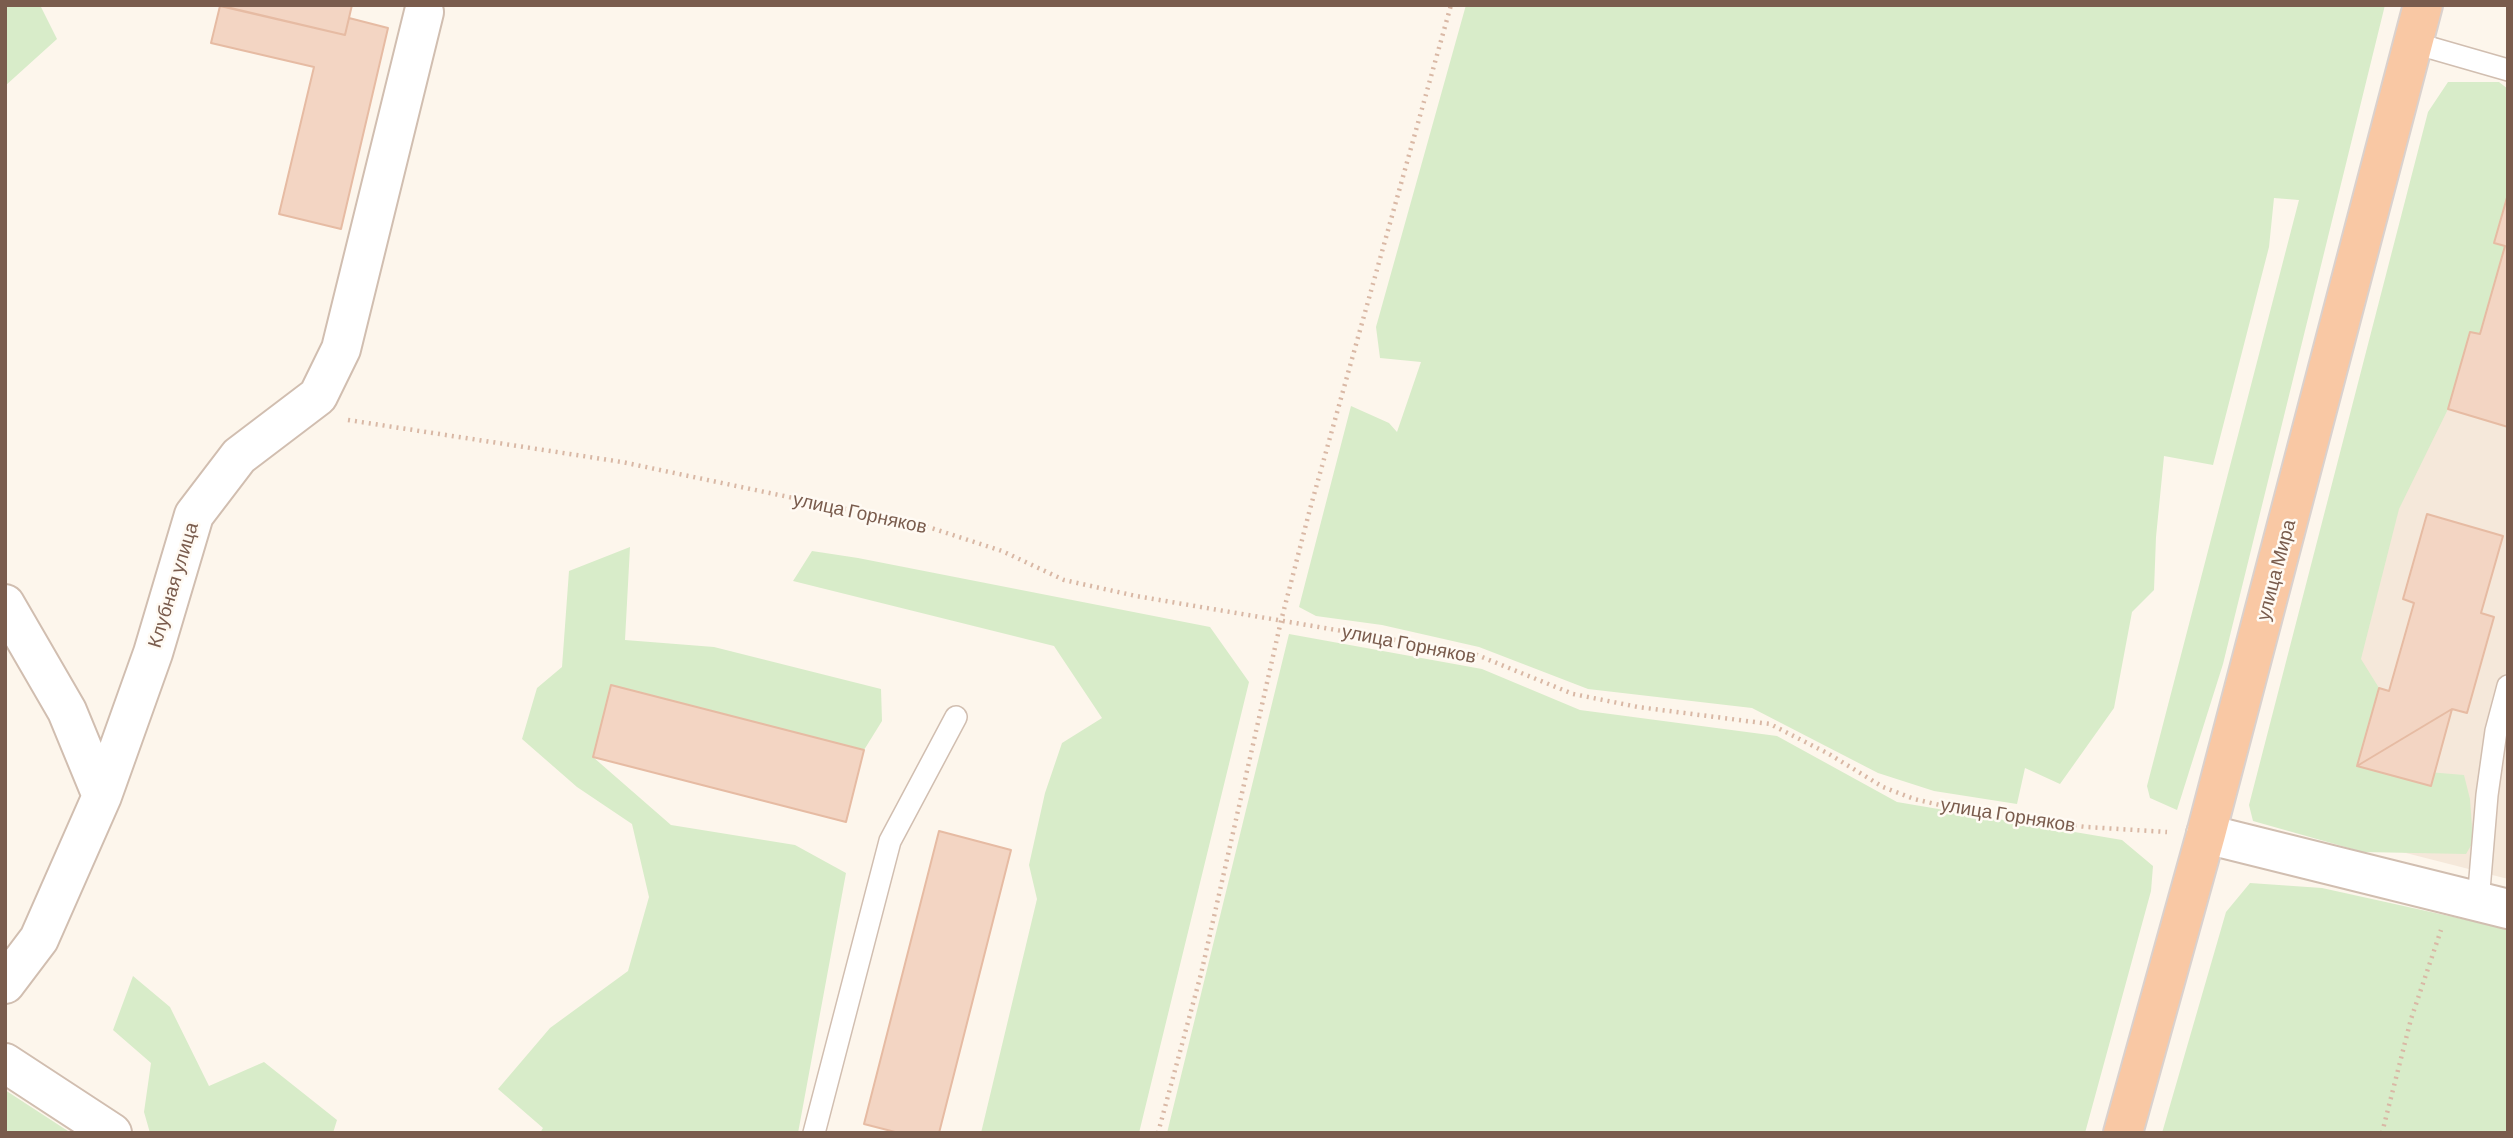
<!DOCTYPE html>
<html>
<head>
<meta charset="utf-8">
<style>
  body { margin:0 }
  #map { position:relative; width:2513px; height:1138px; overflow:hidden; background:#fdf6ec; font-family:Barlow,sans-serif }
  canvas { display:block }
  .frame { position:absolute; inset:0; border:7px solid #7a5c4d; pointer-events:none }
</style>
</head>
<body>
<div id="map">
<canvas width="2513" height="1138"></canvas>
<div class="frame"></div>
</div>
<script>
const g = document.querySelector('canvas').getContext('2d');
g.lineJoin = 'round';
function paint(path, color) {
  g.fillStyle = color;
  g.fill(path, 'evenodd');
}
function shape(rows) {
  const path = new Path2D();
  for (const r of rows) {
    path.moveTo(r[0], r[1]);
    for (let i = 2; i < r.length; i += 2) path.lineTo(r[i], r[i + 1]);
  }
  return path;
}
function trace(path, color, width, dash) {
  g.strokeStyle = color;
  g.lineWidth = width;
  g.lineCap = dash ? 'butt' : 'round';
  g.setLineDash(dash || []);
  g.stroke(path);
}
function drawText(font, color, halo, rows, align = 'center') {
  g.font = font + ' Barlow,sans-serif';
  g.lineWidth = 5;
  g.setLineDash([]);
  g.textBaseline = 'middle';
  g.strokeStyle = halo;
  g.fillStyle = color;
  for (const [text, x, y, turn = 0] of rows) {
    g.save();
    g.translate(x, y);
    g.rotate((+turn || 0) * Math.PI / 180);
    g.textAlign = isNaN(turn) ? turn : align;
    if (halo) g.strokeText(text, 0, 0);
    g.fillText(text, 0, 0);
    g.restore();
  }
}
paint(shape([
  [2508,129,2508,879,2300,826]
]), '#f5e8da');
paint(shape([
  [5,5,40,5,57,39,5,86],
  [1466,5,2385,5,2223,664,2177,810,2150,798,2147,786,2299,200,2274,198,2269,247,2213,465,2164,456,2156,537,2154,590,2132,612,2114,708,2060,784,2025,768,2017,804,1934,791,1878,773,1752,708,1588,689,1479,647,1382,625,1316,616,1299,607,1351,406,1389,423,1397,432,1421,362,1380,358,1376,327],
  [2448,82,2499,82,2508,89,2508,194,2494,243,2505,246,2480,334,2470,332,2448,409,2399,509,2361,659,2379,688,2357,766,2464,775,2470,799,2473,842,2466,854,2363,852,2253,821,2249,805,2428,112],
  [630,547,625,640,714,647,881,689,882,721,864,750,611,686,593,757,671,825,795,845,846,873,798,1133,540,1133,543,1128,498,1089,550,1028,628,971,649,897,632,824,577,787,522,739,537,688,562,667,569,571],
  [812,551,858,558,1210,627,1249,682,1139,1133,981,1133,1037,899,1029,865,1045,793,1062,743,1102,718,1054,646,793,581],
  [1289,634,1482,669,1580,710,1777,736,1897,802,2122,840,2153,866,2151,891,2085,1133,1167,1133],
  [2250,883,2322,888,2508,929,2508,1133,2162,1133,2226,912],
  [133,976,170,1007,209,1086,264,1062,337,1120,333,1133,150,1133,144,1112,151,1063,113,1030],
  [5,1090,71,1133,5,1133]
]), '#d8ecc9');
const building = shape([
  [218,5,352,5,345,35,218,5],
  [220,6,345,35,349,18,388,28,341,229,279,214,314,67,211,43,220,6],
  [2508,194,2508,427,2448,409,2470,332,2480,334,2505,246,2494,243,2508,194],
  [2427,514,2503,536,2481,613,2494,617,2467,713,2452,709,2357,766,2379,688,2389,691,2414,603,2403,599,2427,514],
  [611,685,864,750,846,822,593,757,611,685],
  [2452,709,2431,786,2357,766,2452,709],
  [939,831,1011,850,939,1133,899,1133,864,1124,939,831]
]);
paint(building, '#f3d5c3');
trace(building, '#e6bba3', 2);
const service = shape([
  [2414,43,2508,70],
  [2478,902,2487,795,2496,731,2508,686],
  [814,1133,890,841,956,717]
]);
const minor = shape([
  [5,604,67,711,102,796],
  [2206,834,2508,909],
  [5,984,39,939,102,796,153,653,194,515,239,456,318,396,341,349,424,12],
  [5,1063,112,1133]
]);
const trunk = shape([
  [2123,1133,2206,834,2423,5]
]);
trace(service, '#d1beb0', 24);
trace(minor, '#d1beb0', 42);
trace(trunk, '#dad1cd', 42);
trace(shape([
  [348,420,622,462,922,525,1002,551,1064,580,1136,596,1472,653,1573,694,1638,707,1770,724,1829,754,1883,787,1914,799,1987,816,2087,827,2167,832],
  [1158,1133,1201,974,1281,621,1310,509,1451,5],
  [2382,1133,2411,1019,2441,930]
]), '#d9b8a5', 4.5, [2, 5]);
trace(service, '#fff', 21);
trace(minor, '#fff', 38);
trace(trunk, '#f9c8a4', 38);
drawText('19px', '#7a5c4d', '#fffaf3', [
  ["улица Горняков",860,513,12],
  ["улица Мира",2276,570,-75],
  ["Клубная улица",173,585,-73],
  ["улица Горняков",1409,644,11],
  ["улица Горняков",2008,815,9]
]);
</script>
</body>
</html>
